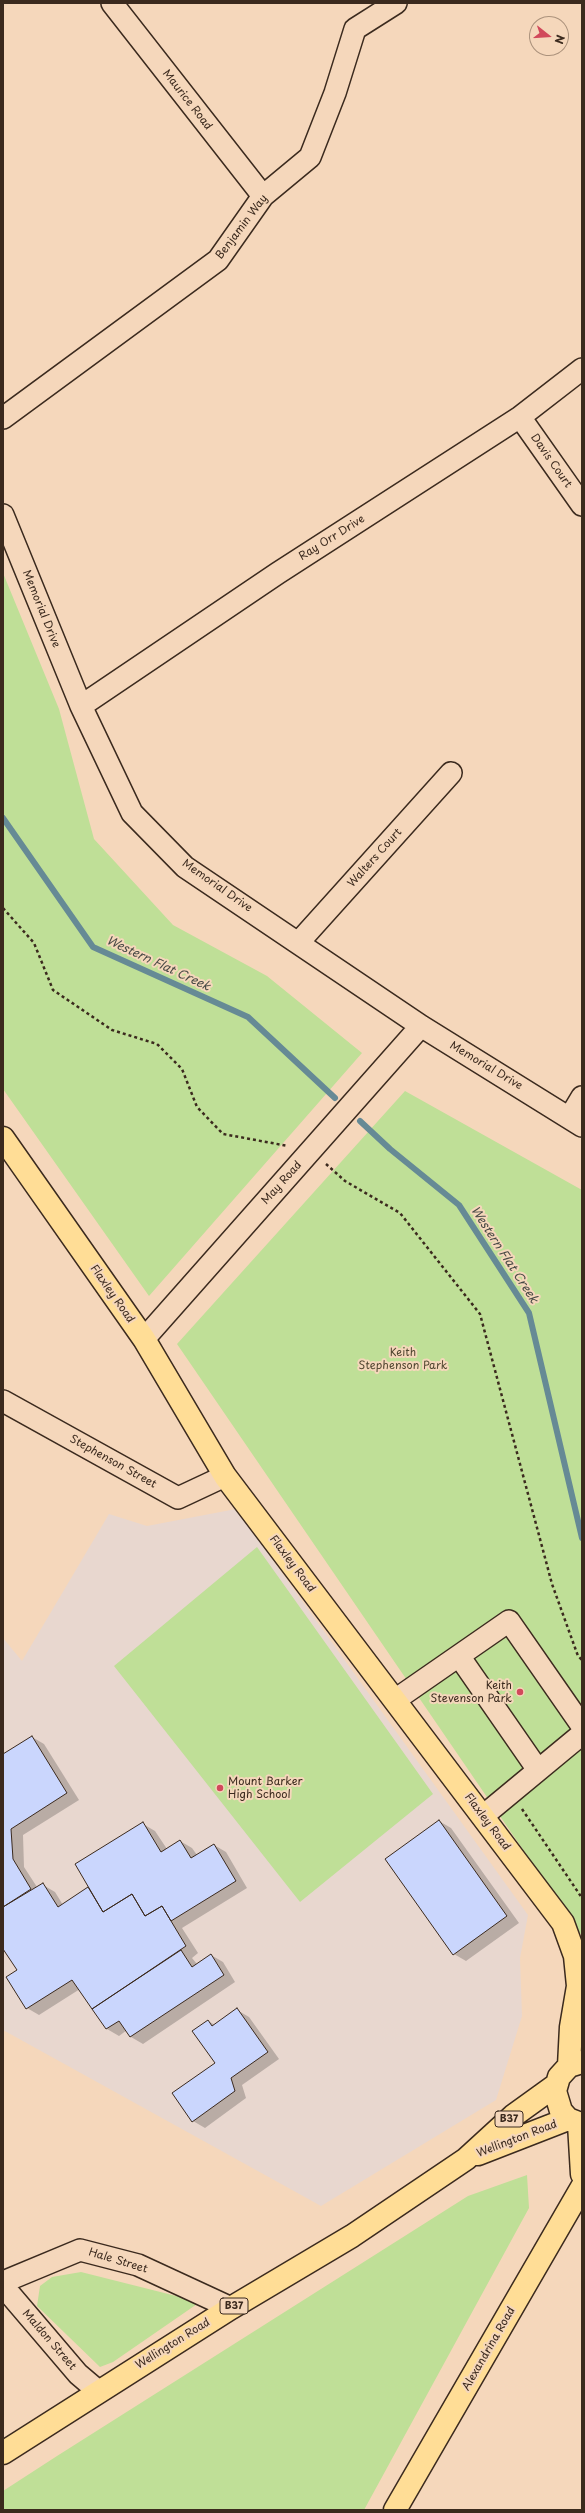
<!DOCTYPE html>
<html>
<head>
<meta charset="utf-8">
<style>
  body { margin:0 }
  #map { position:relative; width:585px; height:2513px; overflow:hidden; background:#f5d7bb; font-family:"Playpen Sans",sans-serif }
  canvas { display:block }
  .frame { position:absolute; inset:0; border:4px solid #3b2a1e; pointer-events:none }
  .north { position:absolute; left:529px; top:16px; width:40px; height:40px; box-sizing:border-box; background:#f5d7bb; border:1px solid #ab927c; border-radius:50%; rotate:107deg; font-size:11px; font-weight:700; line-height:16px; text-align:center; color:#3b2a1e }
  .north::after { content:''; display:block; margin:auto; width:14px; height:18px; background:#d1495b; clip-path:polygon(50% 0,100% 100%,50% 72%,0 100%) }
</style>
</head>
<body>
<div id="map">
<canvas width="585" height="2513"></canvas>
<div class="frame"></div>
<div class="north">N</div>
</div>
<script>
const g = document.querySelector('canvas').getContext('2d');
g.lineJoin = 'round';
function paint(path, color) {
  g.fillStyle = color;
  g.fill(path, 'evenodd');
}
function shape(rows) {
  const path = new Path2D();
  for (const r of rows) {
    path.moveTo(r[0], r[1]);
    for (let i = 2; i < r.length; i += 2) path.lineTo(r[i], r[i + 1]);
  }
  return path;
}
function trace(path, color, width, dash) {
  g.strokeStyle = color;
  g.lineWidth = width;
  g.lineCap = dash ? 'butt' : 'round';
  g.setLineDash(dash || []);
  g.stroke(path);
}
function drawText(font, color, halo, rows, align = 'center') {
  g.font = font + ' "Playpen Sans",sans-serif';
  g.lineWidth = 4;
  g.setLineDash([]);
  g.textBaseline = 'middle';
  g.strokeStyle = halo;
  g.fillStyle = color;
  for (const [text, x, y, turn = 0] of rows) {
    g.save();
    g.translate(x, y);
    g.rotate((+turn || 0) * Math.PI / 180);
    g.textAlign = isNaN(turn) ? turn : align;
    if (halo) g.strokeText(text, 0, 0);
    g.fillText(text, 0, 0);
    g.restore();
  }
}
paint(shape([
  [236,1509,528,1915,520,1958,522,2016,496,2100,321,2206,3,2030,3,1638,22,1661,109,1514,147,1526]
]), '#e8d7cf');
paint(shape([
  [3,573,59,709,94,839,173,925,267,976,362,1053,149,1296,3,1089],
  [405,1091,582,1190,582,1936,177,1344],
  [257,1547,433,1794,300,1902,114,1666],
  [527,2175,529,2208,364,2510,3,2510,3,2491,57,2456,468,2196],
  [81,2272,200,2302,113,2362,100,2367,37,2306,40,2286,52,2277]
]), '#bfdf97');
paint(shape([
  [32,1737,44,1744,79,1800,23,1835,24,1867,37,1887,43,1885,55,1892,63,1905,90,1887,143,1824,155,1831,167,1849,180,1841,192,1848,197,1855,214,1845,226,1852,247,1888,182,1928,198,1953,192,1958,197,1964,211,1955,223,1962,235,1982,143,2044,131,2037,127,2030,119,2036,107,2029,80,1989,39,2015,27,2008,7,1978,18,1970,3,1947,3,1755],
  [439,1821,451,1828,519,1923,466,1961,454,1954],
  [237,2010,249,2017,279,2059,242,2085,246,2098,205,2128,193,2121,216,2063,208,2021,215,2025]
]), '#0003');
trace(shape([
  [3,818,93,947,248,1017,335,1098],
  [360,1121,390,1149,459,1205,529,1313,582,1538]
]), '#668a95', 6);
const building = shape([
  [32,1736,67,1793,11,1829,13,1859,31,1889,3,1907,3,1754,32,1736],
  [439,1820,507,1916,453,1955,385,1859,439,1820],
  [143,1822,161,1852,180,1840,191,1858,214,1844,236,1881,171,1921,162,1906,145,1916,132,1894,103,1912,75,1864,143,1822],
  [43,1883,58,1907,88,1887,103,1912,132,1894,145,1916,162,1906,186,1946,92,2009,72,1980,26,2009,6,1977,17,1970,3,1949,3,1907,43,1883],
  [181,1950,192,1967,211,1954,224,1975,130,2037,119,2021,106,2029,92,2009,181,1950],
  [237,2008,268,2052,231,2078,235,2091,192,2122,172,2093,215,2063,192,2031,208,2020,212,2026,237,2008]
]);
paint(building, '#cad6fd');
trace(building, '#3b2a1e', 1);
const minor = shape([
  [112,3,263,196],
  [520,417,582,505],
  [3,418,218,260,263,196,310,157,335,93,355,29,396,3],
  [3,515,81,706,132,813,185,867,421,1026,582,1126],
  [81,706,278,573,520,417,582,369],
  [299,942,451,773],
  [570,1117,582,1097],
  [144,1339,421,1026],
  [3,1401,178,1498,225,1476],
  [459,1656,538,1770],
  [395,1700,509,1621,582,1726],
  [483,1816,582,1734],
  [3,2282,80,2250,138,2265,231,2308],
  [3,2286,78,2374,98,2391]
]);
const major = shape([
  [3,1138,144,1339,225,1476,563,1923,575,1956,578,1986,582,1995],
  [569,2066,571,2027,578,1986],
  [579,2124,582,2174],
  [581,2124,568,2119,561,2111,555,2091,559,2077,569,2066,582,2062],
  [478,2154,568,2119],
  [3,2453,231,2308,352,2236,466,2159,513,2116,556,2085],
  [395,2510,582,2187]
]);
trace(minor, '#3b2a1e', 24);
trace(major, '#3b2a1e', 25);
trace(shape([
  [3,908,34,943,53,990,112,1030,157,1044,182,1069,197,1107,223,1134,288,1146],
  [326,1164,345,1181,400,1213,480,1314,552,1584,578,1656,582,1660],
  [522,1809,582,1898]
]), '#3b2a1e', 2.5, [3, 3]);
trace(minor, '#f5d7bb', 21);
trace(major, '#ffdd96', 22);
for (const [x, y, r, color] of [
  [520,1692,4,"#d1495b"],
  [220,1788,4,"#d1495b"]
]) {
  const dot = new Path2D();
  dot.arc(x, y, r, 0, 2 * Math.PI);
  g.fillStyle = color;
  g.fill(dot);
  trace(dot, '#f5d7bb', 1.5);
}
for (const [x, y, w] of [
  [509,2119,28],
  [234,2306,28]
]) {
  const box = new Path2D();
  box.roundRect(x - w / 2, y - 8, w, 16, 3);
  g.fillStyle = '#f5d7bb';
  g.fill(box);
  trace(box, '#3b2a1e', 1);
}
drawText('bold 10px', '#3b2a1e', null, [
  ["B37",509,2119],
  ["B37",234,2306]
]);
drawText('11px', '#3b2a1e', '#f5d7bb', [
  ["Maurice Road",187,100,52],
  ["Benjamin Way",242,227,-53],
  ["Davis Court",551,461,55],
  ["Ray Orr Drive",332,538,-32],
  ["Memorial Drive",41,609,68],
  ["Walters Court",375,858,-48],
  ["Memorial Drive",217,886,35],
  ["Memorial Drive",486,1066,31],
  ["May Road",282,1183,-48],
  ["Flaxley Road",112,1294,55],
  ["Stephenson Street",113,1462,29],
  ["Flaxley Road",292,1564,53],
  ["Flaxley Road",487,1822,53],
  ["Wellington Road",517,2139,-21],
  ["Hale Street",118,2261,17],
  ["Maldon Street",49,2340,49],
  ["Wellington Road",173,2344,-32],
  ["Alexandrina Road",489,2349,-60]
]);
drawText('11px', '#4f4530', '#f5d7bb', [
  ["Keith",403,1353],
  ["Stephenson Park",403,1366]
]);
drawText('11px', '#3b2a1e', '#f5d7bb', [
  ["Keith",512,1686],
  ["Stevenson Park",512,1699],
  ["Mount Barker",228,1782,"left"],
  ["High School",228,1795,"left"]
], 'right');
drawText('italic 12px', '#494a46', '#f5d7bb', [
  ["Western Flat Creek",158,964,25],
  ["Western Flat Creek",504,1255,57]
]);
</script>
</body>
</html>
